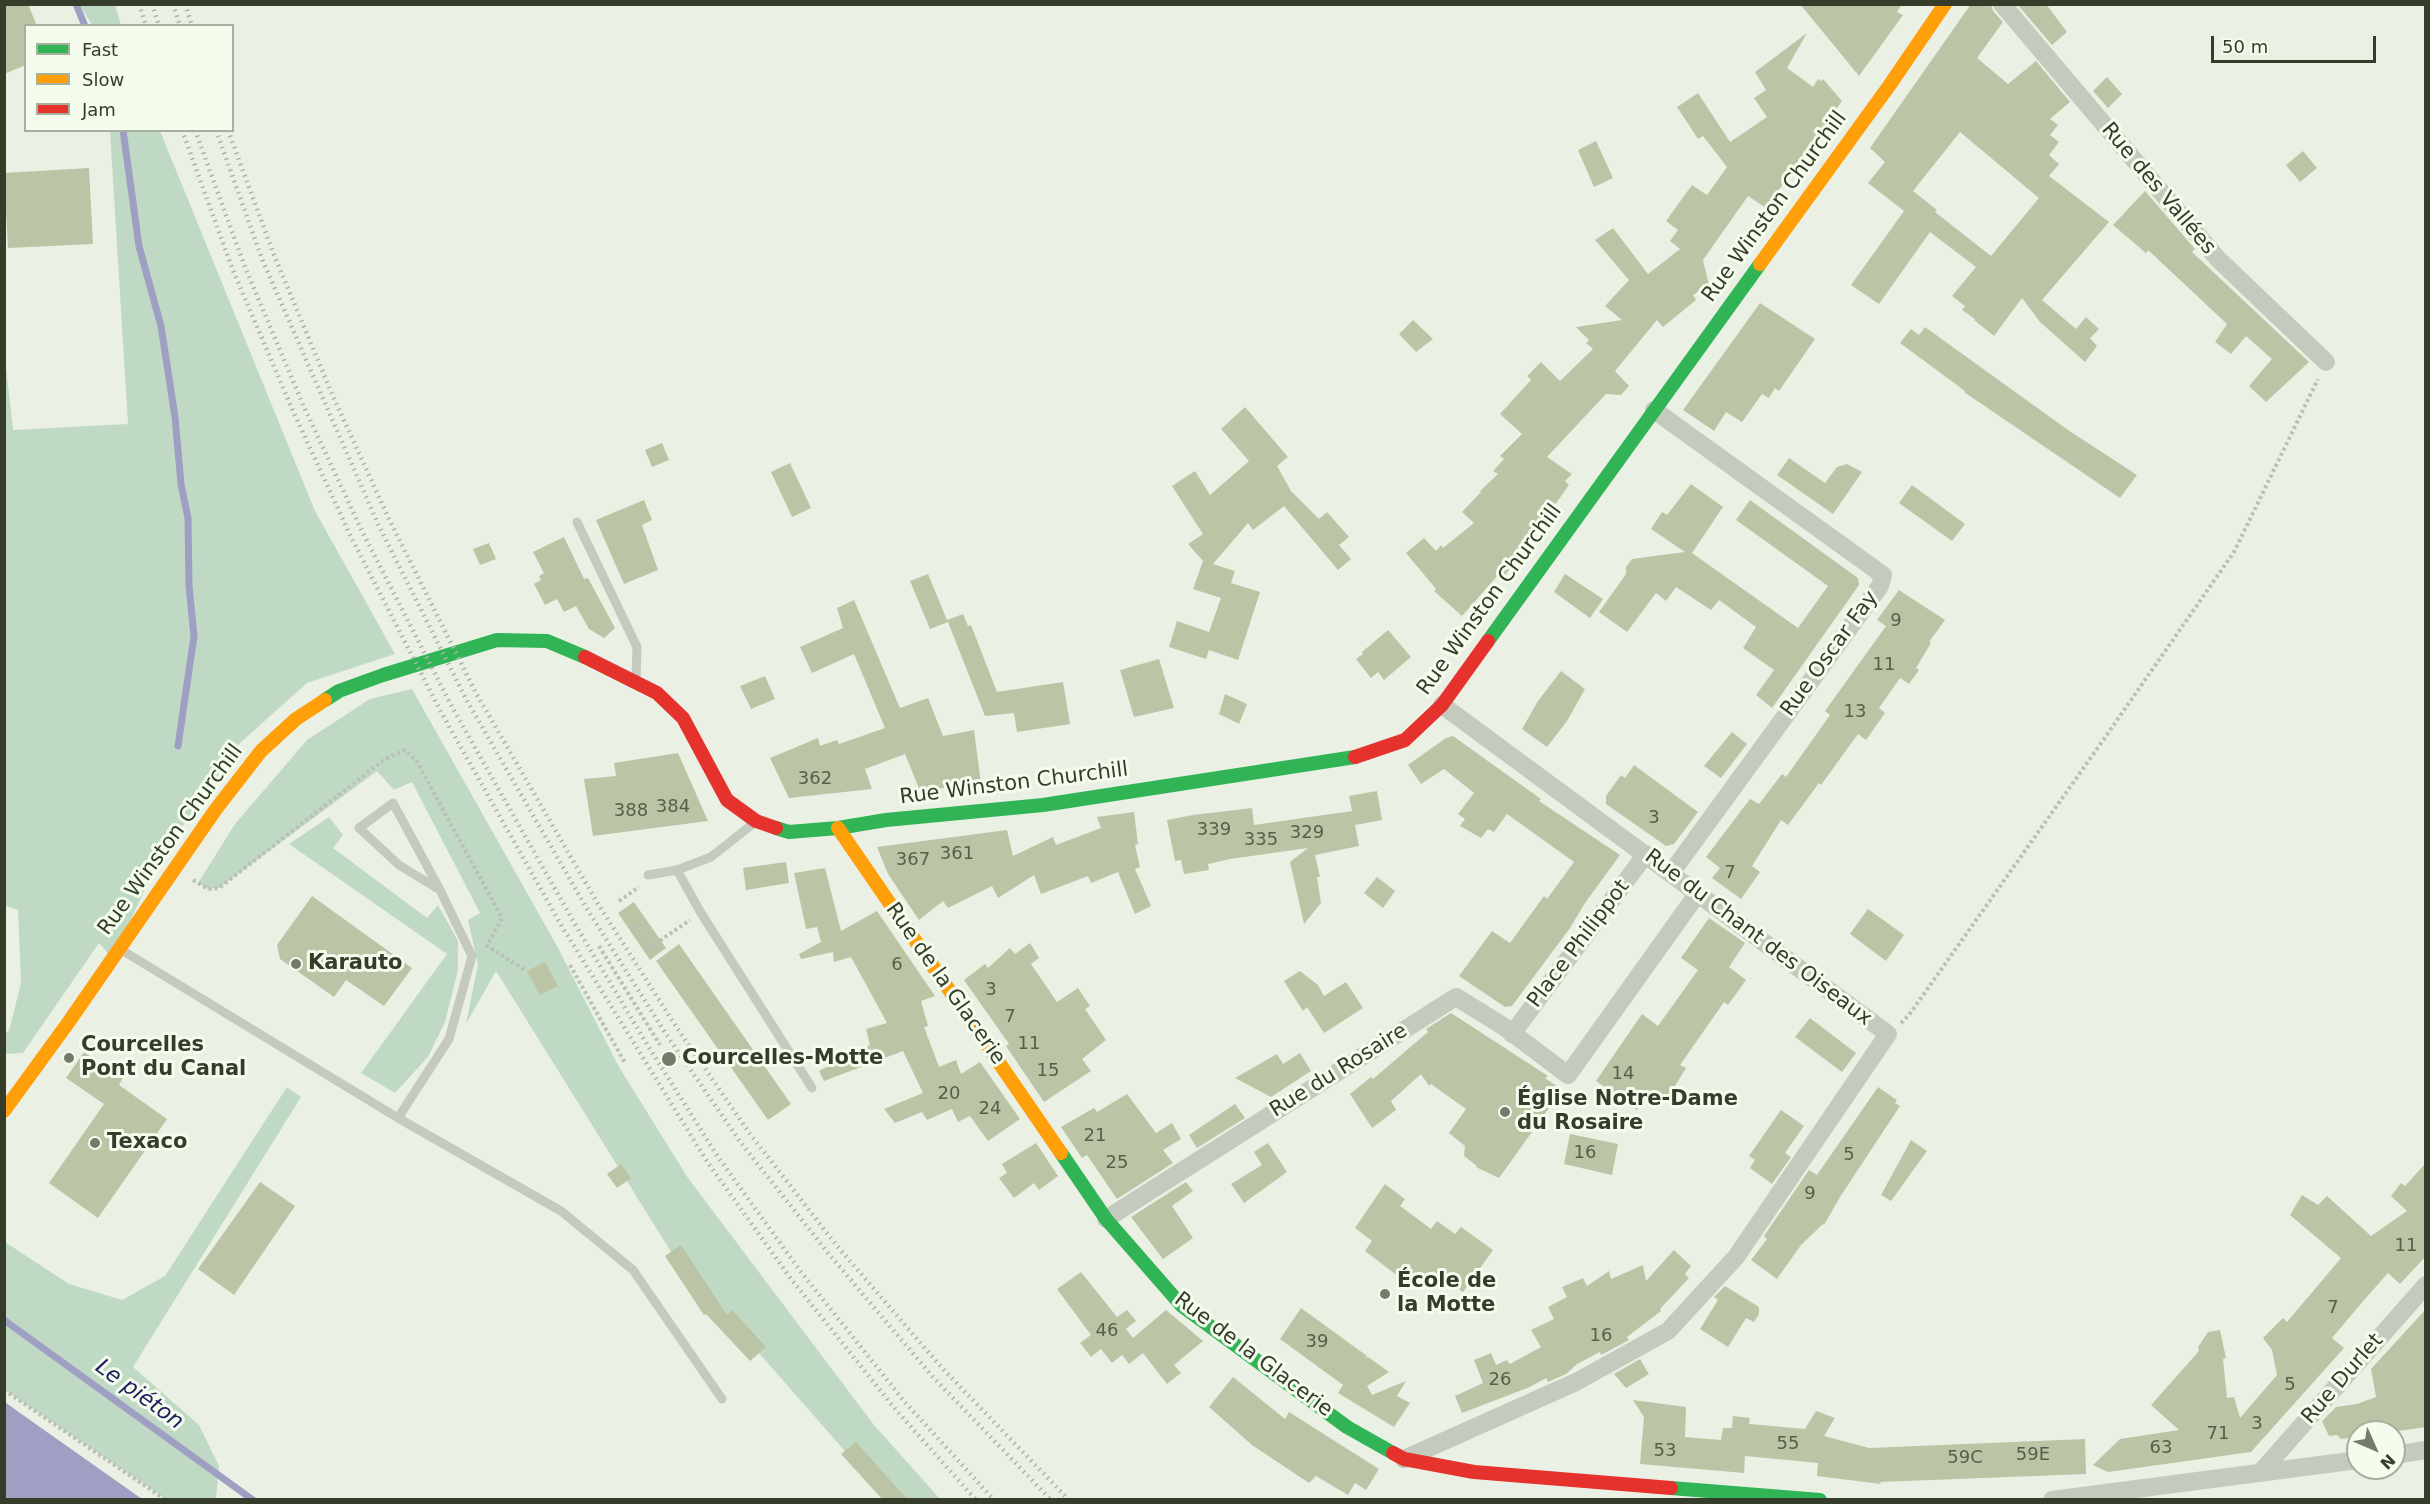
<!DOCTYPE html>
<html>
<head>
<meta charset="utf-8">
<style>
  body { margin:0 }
  #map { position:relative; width:2430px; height:1504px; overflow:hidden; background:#eaf0e4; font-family:"DejaVu Sans",sans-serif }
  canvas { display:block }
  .frame { position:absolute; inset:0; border:6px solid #363c2a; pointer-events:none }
  .legend { position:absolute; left:24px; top:24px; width:210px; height:108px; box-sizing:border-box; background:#f3fced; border:2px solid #a7af9f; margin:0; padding:8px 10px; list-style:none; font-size:18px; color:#363c2a }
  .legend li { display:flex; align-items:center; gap:12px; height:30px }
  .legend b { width:30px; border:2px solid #a7af9f }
  .north { position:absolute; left:2346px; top:1420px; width:60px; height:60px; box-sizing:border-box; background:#f3fced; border:2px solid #a7af9f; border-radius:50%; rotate:135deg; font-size:16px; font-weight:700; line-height:24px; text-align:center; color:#363c2a }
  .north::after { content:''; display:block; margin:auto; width:21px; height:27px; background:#757b6b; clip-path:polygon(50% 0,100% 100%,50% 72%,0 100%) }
  .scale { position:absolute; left:2211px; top:36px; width:165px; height:27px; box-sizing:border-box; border:3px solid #363c2a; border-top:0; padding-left:8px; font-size:18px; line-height:21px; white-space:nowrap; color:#363c2a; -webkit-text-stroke:4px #f3fced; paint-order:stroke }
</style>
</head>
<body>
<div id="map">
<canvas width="2430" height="1504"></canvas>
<div class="frame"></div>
<ul class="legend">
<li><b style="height:8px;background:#30b455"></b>Fast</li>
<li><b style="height:8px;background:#ff9f0a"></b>Slow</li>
<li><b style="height:8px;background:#e5322d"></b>Jam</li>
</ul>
<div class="north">N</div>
<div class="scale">50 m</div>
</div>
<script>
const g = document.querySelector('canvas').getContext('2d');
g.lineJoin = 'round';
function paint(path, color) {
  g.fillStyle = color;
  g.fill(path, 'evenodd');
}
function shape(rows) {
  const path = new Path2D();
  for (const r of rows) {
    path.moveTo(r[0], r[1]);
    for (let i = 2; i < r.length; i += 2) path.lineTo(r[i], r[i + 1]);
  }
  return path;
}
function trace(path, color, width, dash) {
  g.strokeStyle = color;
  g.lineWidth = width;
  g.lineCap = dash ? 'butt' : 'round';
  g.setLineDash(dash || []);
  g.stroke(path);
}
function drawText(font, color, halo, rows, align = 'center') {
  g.font = font + ' "DejaVu Sans",sans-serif';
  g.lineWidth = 6;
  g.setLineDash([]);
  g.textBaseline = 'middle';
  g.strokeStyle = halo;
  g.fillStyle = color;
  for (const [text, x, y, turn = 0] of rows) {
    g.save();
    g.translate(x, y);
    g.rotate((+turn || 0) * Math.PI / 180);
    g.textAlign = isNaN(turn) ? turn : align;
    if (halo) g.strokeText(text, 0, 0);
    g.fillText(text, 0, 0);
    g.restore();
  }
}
paint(shape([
  [80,5,115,5,121,25,92,25],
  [110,131,160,131,315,511,395,654,307,683,240,743,160,859,112,958,99,943,23,1053,5,1054,5,1033,9,1031,21,983,18,910,4,905,4,348,13,430,128,424],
  [412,689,557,946,619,1067,688,1178,874,1425,940,1499,887,1499,673,1255,496,971,466,1024,478,964,468,920,480,913,412,782,394,790,377,771,219,888,208,889,198,883,235,824,307,740,370,699],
  [329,817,343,835,333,848,427,918,438,905,458,941,458,970,445,1022,428,1057,395,1093,361,1073,447,954,289,844],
  [287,1087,301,1097,133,1367,199,1425,219,1466,216,1499,166,1499,5,1390,5,1242,69,1284,122,1300,165,1276]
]), '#c0d9c5');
paint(shape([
  [5,1402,20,1413,142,1499,5,1499]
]), '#9f9ec3');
trace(shape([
  [76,4,85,26],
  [123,130,139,246,161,326,175,417,181,484,188,518,189,586,194,636,178,746],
  [4,1320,253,1500]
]), '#9f9ec3', 7);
paint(shape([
  [4,4,28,4,37,26,26,26,26,65,4,74],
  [1800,4,1902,4,1897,12,1903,15,1859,76],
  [1971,4,1991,4,1993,11,2003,22,1977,58,2008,84,2036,61,2070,102,2050,119,2058,125,2050,135,2059,142,2049,155,2059,164,2049,176,2109,222,2042,300,2076,329,2086,317,2099,329,2090,338,2097,346,2085,362,2040,322,2022,298,1994,336,1974,320,1975,319,1962,310,1965,306,1952,296,1976,267,1930,232,1879,304,1851,285,1904,211,1868,183,1885,162,1870,148],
  [1960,132,2039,198,1991,256,1935,212,1937,210,1913,191],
  [2017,4,2046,4,2067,32,2052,45],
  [1807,33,1787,68,1813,87,1818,79,1821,81,1823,79,1842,101,1766,208,1748,196,1703,260,1709,285,1693,295,1696,300,1663,327,1657,320,1615,371,1629,386,1621,395,1606,394,1547,457,1572,474,1565,481,1569,485,1504,577,1499,574,1462,616,1434,591,1436,589,1406,553,1424,538,1436,551,1441,545,1443,548,1474,523,1462,512,1481,492,1480,491,1498,474,1493,471,1504,459,1500,456,1522,434,1500,414,1531,380,1527,376,1541,362,1560,381,1593,349,1586,343,1589,340,1576,327,1622,320,1605,306,1629,280,1595,240,1613,228,1648,274,1680,249,1670,241,1678,230,1666,221,1692,185,1707,195,1727,167,1703,136,1698,139,1677,107,1698,93,1730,142,1767,117,1754,98,1766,90,1755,72],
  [2107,77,2122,94,2108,108,2093,91],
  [1596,141,1613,178,1594,187,1578,150],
  [2303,151,2317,168,2300,182,2286,165],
  [89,168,93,244,8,248,4,173],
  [2145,191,2195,249,2192,252,2309,362,2266,402,2249,386,2272,359,2246,336,2231,354,2215,342,2227,324,2148,250,2146,253,2113,225],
  [1760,303,1815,339,1779,391,1775,388,1769,398,1762,394,1742,422,1726,412,1714,431,1683,410],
  [1413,320,1433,339,1416,352,1399,334],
  [1925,327,2068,430,2137,475,2120,498,1964,392,1965,391,1900,343,1911,329,1919,335],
  [1245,407,1288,457,1277,466,1291,491,1319,519,1327,512,1349,537,1339,545,1351,559,1338,570,1284,506,1253,530,1248,523,1213,564,1235,571,1231,583,1260,592,1238,660,1209,650,1206,659,1169,647,1177,621,1209,632,1221,598,1193,589,1203,561,1188,544,1203,534,1172,486,1195,471,1210,495,1249,461,1221,429],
  [662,443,669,460,652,467,645,450],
  [1789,458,1825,483,1837,467,1847,464,1862,472,1833,514,1777,475],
  [790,463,811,508,792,517,771,472],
  [1691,484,1723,507,1692,553,1798,628,1828,586,1736,520,1750,500,1858,578,1859,585,1772,708,1756,695,1774,670,1743,648,1756,627,1719,600,1711,610,1676,587,1666,601,1656,593,1627,632,1599,612,1626,574,1626,567,1632,559,1685,552,1651,529,1662,512,1667,515],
  [1912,485,1965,524,1952,541,1899,503],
  [644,500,652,520,642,525,658,570,624,584,596,520],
  [564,537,584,579,588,578,615,628,604,638,589,629,576,606,564,612,557,599,545,605,534,584,541,580,539,576,544,573,533,552],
  [489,543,496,559,480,565,473,549],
  [928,574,947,620,963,614,968,626,971,625,997,692,1063,682,1070,724,1017,732,1014,713,985,716,948,622,930,629,910,581],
  [1565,574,1603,599,1590,618,1554,592],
  [1899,590,1945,620,1929,642,1931,643,1916,668,1919,670,1909,684,1900,678,1879,708,1885,713,1866,740,1858,734,1821,785,1819,783,1788,825,1781,820,1752,866,1760,872,1741,899,1712,878,1720,868,1706,857,1750,799,1759,804,1782,774,1786,777,1830,715,1825,711,1886,626,1877,620],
  [854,600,900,708,928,698,943,736,974,730,981,783,920,791,905,754,865,769,872,789,789,798,770,758,818,738,820,746,837,740,839,744,885,728,854,654,812,673,800,647,843,628,837,608],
  [1388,630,1411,657,1384,680,1378,672,1371,678,1356,659,1363,654,1362,652],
  [1159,659,1174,708,1134,717,1120,670],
  [1561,671,1585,689,1567,721,1547,747,1522,729,1538,701],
  [765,676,775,699,751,709,740,686],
  [1225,694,1247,704,1239,724,1219,714],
  [1732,732,1747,744,1721,778,1704,766],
  [1453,736,1541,799,1539,801,1620,855,1585,903,1570,928,1512,1006,1505,1007,1459,976,1492,931,1510,943,1544,896,1547,899,1574,862,1507,814,1494,832,1488,829,1481,838,1460,826,1465,819,1458,814,1474,793,1444,769,1421,784,1408,765,1446,738],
  [678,753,708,821,593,836,584,779,616,776,614,763],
  [1634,765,1698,812,1674,844,1666,846,1606,804,1606,796,1621,775,1625,778],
  [1377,791,1382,820,1355,825,1359,846,1315,855,1320,877,1317,877,1321,903,1304,924,1290,862,1308,848,1230,859,1208,864,1209,870,1184,874,1181,860,1175,861,1167,820,1193,815,1252,808,1254,825,1352,811,1354,821,1349,796],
  [1134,812,1138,844,1135,845,1140,867,1135,869,1151,906,1135,914,1118,872,1091,883,1088,876,1041,894,1034,875,998,898,992,886,948,908,943,901,919,920,888,874,877,847,1007,830,1013,856,1053,837,1056,845,1101,828,1097,817],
  [786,862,789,883,746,890,743,868],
  [825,868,841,931,877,911,935,996,921,1001,928,1026,924,1027,939,1067,956,1060,961,1074,980,1062,1020,1119,988,1141,970,1116,958,1122,952,1109,927,1120,922,1112,895,1123,884,1109,923,1093,903,1051,824,1081,819,1071,870,1045,866,1029,887,1023,851,957,834,962,833,952,801,959,799,954,821,942,817,927,806,929,794,873],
  [1377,877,1395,891,1383,908,1364,893],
  [312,896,412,968,384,1006,346,980,334,997,280,959,277,945],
  [634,902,666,948,650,960,618,913],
  [1868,909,1904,935,1886,961,1850,934],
  [1709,918,1745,943,1729,967,1746,980,1728,1005,1724,1002,1680,1065,1686,1068,1665,1102,1650,1091,1637,1110,1596,1081,1642,1014,1658,1026,1698,970,1681,958],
  [1030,943,1039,958,1031,964,1057,1002,1078,988,1090,1006,1085,1009,1106,1040,1082,1059,1091,1071,1044,1102,1006,1046,1009,1044,964,980,985,964,988,968,1010,948,1015,954],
  [679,944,791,1104,768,1120,656,961],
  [545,962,558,986,540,995,527,971],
  [1300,971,1318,985,1324,996,1346,982,1363,1008,1324,1033,1307,1007,1303,1011,1284,981],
  [1451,1013,1548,1076,1545,1078,1562,1090,1499,1178,1476,1167,1477,1166,1464,1156,1465,1146,1449,1133,1466,1109,1431,1084,1429,1086,1421,1074,1391,1101,1396,1110,1372,1128,1350,1094,1371,1077,1373,1079,1428,1032,1426,1029],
  [1810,1018,1856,1053,1842,1072,1795,1037],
  [84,1052,123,1078,119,1085,167,1119,98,1218,49,1183,104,1104,66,1078],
  [1300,1053,1311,1071,1271,1097,1235,1078,1277,1054,1283,1064],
  [1878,1087,1897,1100,1895,1103,1900,1106,1840,1197,1824,1225,1823,1224,1801,1245,1777,1279,1751,1260,1767,1239,1764,1236,1809,1170,1817,1175],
  [1127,1094,1156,1133,1172,1123,1181,1139,1163,1150,1173,1163,1117,1199,1087,1155,1082,1158,1061,1127,1094,1108,1097,1112],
  [1235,1104,1245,1118,1197,1148,1189,1135],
  [1781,1110,1804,1126,1785,1153,1791,1157,1772,1184,1750,1168,1755,1160,1749,1156],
  [1570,1134,1618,1144,1612,1175,1564,1164],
  [1911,1140,1927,1151,1891,1201,1881,1195],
  [1036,1143,1058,1176,1039,1190,1034,1183,1014,1198,999,1178,1007,1173,1002,1164],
  [1268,1143,1287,1172,1244,1203,1231,1184,1262,1165,1254,1152],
  [2426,1163,2426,1256,2400,1284,2388,1273,2365,1299,2332,1338,2344,1348,2251,1452,2108,1472,2093,1465,2120,1439,2179,1430,2151,1405,2199,1351,2198,1347,2208,1332,2220,1330,2226,1358,2223,1359,2227,1398,2234,1397,2240,1418,2277,1375,2272,1350,2263,1338,2283,1318,2287,1322,2341,1258,2290,1215,2302,1195,2318,1205,2327,1196,2371,1236,2407,1211,2391,1196,2401,1183,2405,1186],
  [621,1164,631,1178,617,1188,607,1174],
  [260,1182,295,1206,234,1295,198,1269],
  [1186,1182,1193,1191,1172,1206,1193,1238,1163,1259,1131,1217],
  [1385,1184,1405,1199,1400,1206,1431,1229,1437,1221,1455,1234,1461,1227,1493,1250,1463,1292,1433,1271,1426,1280,1419,1276,1411,1286,1365,1251,1372,1241,1355,1228],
  [681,1245,727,1315,732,1310,766,1347,750,1361,706,1314,704,1315,665,1256],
  [1674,1250,1691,1266,1685,1274,1689,1278,1660,1309,1661,1311,1627,1337,1629,1340,1601,1355,1600,1352,1577,1364,1566,1374,1548,1382,1546,1378,1530,1387,1462,1413,1455,1396,1483,1383,1474,1360,1491,1353,1496,1365,1507,1360,1510,1364,1541,1347,1531,1330,1554,1319,1548,1307,1567,1297,1562,1287,1583,1278,1587,1286,1609,1271,1611,1279,1643,1265,1646,1281],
  [1081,1272,1117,1317,1127,1310,1136,1321,1126,1329,1133,1338,1166,1310,1203,1341,1174,1365,1181,1373,1167,1384,1143,1353,1129,1364,1122,1355,1112,1363,1101,1349,1091,1357,1080,1343,1091,1335,1057,1289],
  [1725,1286,1759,1307,1759,1314,1754,1322,1746,1318,1728,1347,1700,1329,1718,1300,1714,1297],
  [1301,1308,1367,1356,1365,1359,1368,1357,1389,1372,1367,1386,1372,1395,1406,1381,1397,1396,1410,1403,1394,1427,1338,1393,1343,1385,1280,1339],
  [2426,1309,2426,1427,2391,1432,2358,1432,2358,1437,2341,1439,2337,1435,2329,1436,2322,1421,2336,1407,2357,1404,2376,1397,2371,1369],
  [1640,1359,1649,1374,1626,1388,1614,1374],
  [1233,1377,1285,1419,1289,1412,1379,1469,1366,1490,1355,1483,1348,1495,1316,1476,1309,1483,1252,1445,1209,1407],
  [1633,1400,1686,1407,1685,1437,1721,1440,1723,1428,1732,1428,1733,1416,1750,1418,1749,1424,1805,1429,1816,1411,1835,1418,1824,1436,1869,1448,2085,1439,2086,1474,1880,1482,1881,1484,1817,1476,1818,1463,1745,1456,1744,1473,1640,1464,1644,1417],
  [856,1442,890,1480,908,1500,883,1500,841,1454]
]), '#bbc5a5');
trace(shape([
  [193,880,208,889,219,888,385,759,405,750,416,760,502,918,487,946,525,970],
  [619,901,639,887],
  [635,924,650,947],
  [599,946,660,1045],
  [645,951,690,920],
  [570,965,625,1063],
  [1901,1023,1909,1015,2104,739,2234,552,2318,379],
  [4,1390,166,1500]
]), '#bac0b3', 4, [3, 3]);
trace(shape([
  [577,522,637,647,636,680],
  [677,870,701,913,812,1088],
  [648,875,677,870,711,857,754,823],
  [120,949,398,1118,561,1211,633,1270,722,1399],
  [398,1118,449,1039,472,956,440,890,432,875,393,803,359,828,399,865,440,890]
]), '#c4cabd', 9);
trace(shape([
  [2002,4,2218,259,2326,362],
  [1654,410,1883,575,1880,586,1671,873],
  [1512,1034,1646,854],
  [1106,1219,1456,997,1503,1026,1568,1075,1698,893],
  [2394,1455,2426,1450],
  [1404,1459,1576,1382,1668,1331,1736,1257,1888,1034,1442,705],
  [2260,1473,2426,1285],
  [2052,1500,2358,1460]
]), '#c4cabd', 18);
trace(shape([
  [1488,641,1760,264],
  [325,700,339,691,383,675,497,640,547,641,585,657],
  [776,828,789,832,838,828,886,820,1043,805,1355,757],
  [1061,1153,1106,1219,1181,1305,1347,1427,1393,1453],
  [1671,1488,1820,1500]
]), '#30b455', 14);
trace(shape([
  [1760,264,1889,86,1945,4],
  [838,828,1061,1153],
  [4,1111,68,1023,216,809,261,751,296,719,325,700]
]), '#ff9f0a', 14);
trace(shape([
  [585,657,657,693,683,718,727,800,756,821,776,828],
  [1355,757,1405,740,1442,705,1488,641],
  [1393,1453,1404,1459,1474,1472,1671,1488]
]), '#e5322d', 14);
trace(shape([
  [139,4,146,26],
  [152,4,159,26],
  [173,4,180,26],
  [185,4,192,26],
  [182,130,232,268,293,411,351,537,441,712,561,925,708,1163,791,1279,896,1410,976,1500],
  [195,130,245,267,304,407,362,531,452,707,572,919,648,1046,718,1157,801,1272,904,1401,994,1500],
  [216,130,262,259,378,524,466,699,587,909,666,1034,741,1143,828,1253,932,1376,1051,1500],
  [228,130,274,255,332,394,389,519,476,693,598,904,677,1028,750,1134,837,1246,943,1369,1069,1500]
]), '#adb2a7', 4.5, [1.5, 4.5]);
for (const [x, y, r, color] of [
  [296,964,6,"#757b6b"],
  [69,1058,6,"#757b6b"],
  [669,1059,8,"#757b6b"],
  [1505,1112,6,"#757b6b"],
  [95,1143,6,"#757b6b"],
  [1385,1294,6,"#757b6b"]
]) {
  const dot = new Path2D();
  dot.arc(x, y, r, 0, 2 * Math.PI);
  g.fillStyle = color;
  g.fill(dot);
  trace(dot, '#f3fced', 2);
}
drawText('18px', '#575e49', null, [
  ["9",1896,621],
  ["11",1884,665],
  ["13",1855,712],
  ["362",815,779],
  ["384",673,807],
  ["388",631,811],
  ["3",1654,818],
  ["339",1214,830],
  ["329",1307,833],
  ["335",1261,840],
  ["361",957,854],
  ["367",913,860],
  ["7",1730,873],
  ["6",897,965],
  ["3",991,990],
  ["7",1010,1017],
  ["11",1029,1044],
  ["15",1048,1071],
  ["14",1623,1074],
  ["20",949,1094],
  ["24",990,1109],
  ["21",1095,1136],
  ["16",1585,1153],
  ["5",1849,1155],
  ["25",1117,1163],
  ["9",1810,1194],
  ["11",2406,1246],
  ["7",2333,1308],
  ["46",1107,1331],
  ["16",1601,1336],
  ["39",1317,1342],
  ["26",1500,1380],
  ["5",2290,1385],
  ["3",2257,1424],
  ["71",2218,1434],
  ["55",1788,1444],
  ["63",2161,1448],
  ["53",1665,1451],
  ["59E",2033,1455],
  ["59C",1965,1458]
]);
drawText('21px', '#363c2a', '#f3fced', [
  ["Rue des Vallées",2158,189,50],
  ["Rue Winston Churchill",1775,207,-54],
  ["Rue Winston Churchill",1490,600,-54],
  ["Rue Oscar Fay",1830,654,-54],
  ["Rue Winston Churchill",1014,784,-7],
  ["Rue Winston Churchill",171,840,-54],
  ["Rue du Chant des Oiseaux",1758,938,37],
  ["Place Philippot",1579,944,-53],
  ["Rue de la Glacerie",945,984,55],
  ["Rue du Rosaire",1339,1071,-32],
  ["Rue de la Glacerie",1253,1355,37],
  ["Rue Durlet",2343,1379,-49]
]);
drawText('bold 21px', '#363c2a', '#f3fced', [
  ["Karauto",308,964],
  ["Courcelles",81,1046],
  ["Pont du Canal",81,1070],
  ["Courcelles-Motte",682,1059],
  ["Église Notre-Dame",1517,1100],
  ["du Rosaire",1517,1124],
  ["Texaco",107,1143],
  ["École de",1397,1282],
  ["la Motte",1397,1306]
], 'left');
drawText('italic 22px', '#211b61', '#f3fced', [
  ["Le piéton",139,1395,36]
]);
</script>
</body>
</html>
